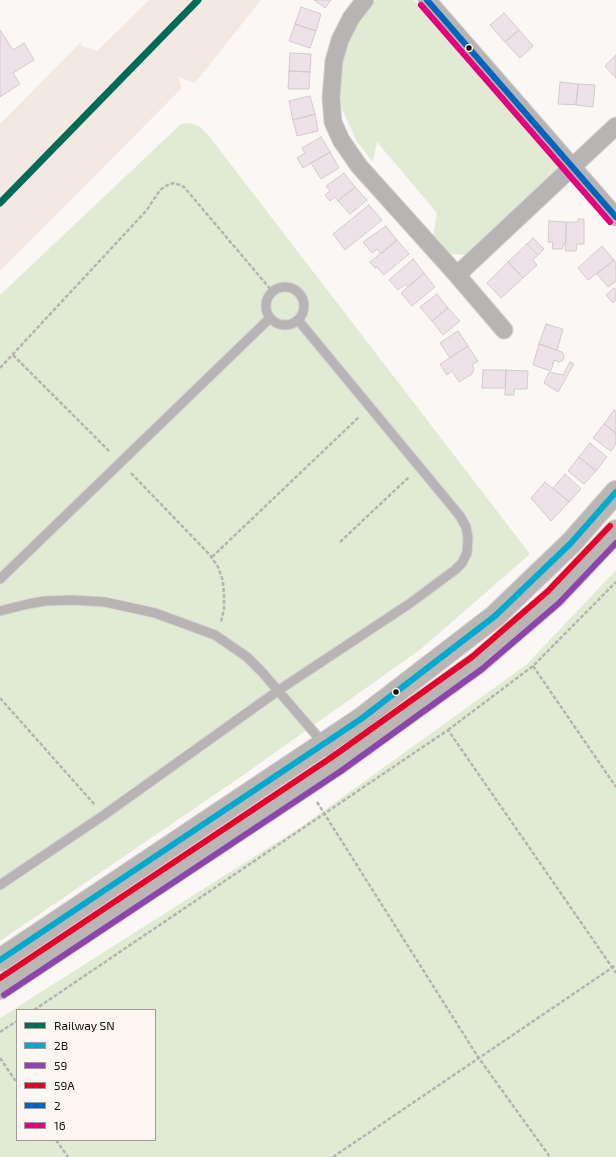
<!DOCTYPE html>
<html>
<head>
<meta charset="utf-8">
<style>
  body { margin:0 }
  #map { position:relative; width:616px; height:1157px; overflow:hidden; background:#fbf7f4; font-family:"Exo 2",sans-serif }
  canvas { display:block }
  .legend { position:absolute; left:16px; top:1009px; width:140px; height:132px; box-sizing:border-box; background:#fef6f1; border:1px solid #a29a96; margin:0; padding:5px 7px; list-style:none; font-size:12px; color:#18110d }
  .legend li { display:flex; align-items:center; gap:8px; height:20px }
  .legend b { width:20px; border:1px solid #a29a96 }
</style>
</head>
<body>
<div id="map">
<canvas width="616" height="1157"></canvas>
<ul class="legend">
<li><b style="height:5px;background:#006b56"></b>Railway SN</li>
<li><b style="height:5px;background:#00a9ce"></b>2B</li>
<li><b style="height:5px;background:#8e44ad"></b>59</li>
<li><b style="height:5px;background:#e4002b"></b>59A</li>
<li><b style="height:5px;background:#0065bd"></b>2</li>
<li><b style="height:5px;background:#e5007d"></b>16</li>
</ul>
</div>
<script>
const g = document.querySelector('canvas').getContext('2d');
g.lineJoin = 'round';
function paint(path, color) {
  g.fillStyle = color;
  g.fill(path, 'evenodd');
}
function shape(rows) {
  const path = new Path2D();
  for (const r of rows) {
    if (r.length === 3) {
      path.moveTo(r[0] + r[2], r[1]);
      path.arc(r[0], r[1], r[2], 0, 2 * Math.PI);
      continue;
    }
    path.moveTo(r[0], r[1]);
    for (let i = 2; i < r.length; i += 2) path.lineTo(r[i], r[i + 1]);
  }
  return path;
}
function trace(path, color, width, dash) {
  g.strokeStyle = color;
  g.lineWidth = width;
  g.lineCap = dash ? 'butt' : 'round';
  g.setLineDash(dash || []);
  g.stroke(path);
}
paint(shape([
  [149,0,261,0,195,83,178,77,182,88,0,271,0,124,80,43,82,46,97,51]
]), '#f4e9e2');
paint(shape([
  [376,0,414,0,561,167,468,255,451,254,433,237,437,213,377,142,373,162,357,142,342,109,339,90,346,48,357,25],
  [190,123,199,126,209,136,530,554,421,649,242,776,0,941,0,295,181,124],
  [616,570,616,1157,0,1157,0,1018,301,827,526,665],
  [17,1010,155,1010,155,1140,17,1140]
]), '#e1ebd4');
const building = shape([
  [314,0,331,0,325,8,314,0],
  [301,7,321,14,316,31,295,24,301,7],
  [504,13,519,30,505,42,490,25,504,13],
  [295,24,316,31,310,48,289,41,295,24],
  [0,30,13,50,24,43,34,60,13,73,20,84,0,97,0,30],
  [519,30,533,46,520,58,505,42,519,30],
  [290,53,311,54,310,72,289,71,290,53],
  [616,55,616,78,605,66,616,55],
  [289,71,310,72,309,89,288,89,289,71],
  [560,82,578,84,576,105,558,104,560,82],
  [578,84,595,85,593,107,576,105,578,84],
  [310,96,315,114,293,120,289,101,310,96],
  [315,114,318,131,297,136,293,120,315,114],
  [321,137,330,152,303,168,297,158,305,153,302,148,321,137],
  [330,152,339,168,321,179,311,163,330,152],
  [344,173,355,187,338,201,335,197,330,201,325,195,330,191,326,186,344,173],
  [355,187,367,200,350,214,338,201,355,187],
  [369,205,382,220,345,250,333,234,369,205],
  [578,219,584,219,584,244,577,244,576,251,565,251,566,222,578,222,578,219],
  [549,221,566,222,566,243,564,243,562,249,552,249,553,242,548,242,549,221],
  [386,226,397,240,381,254,377,249,372,253,363,242,386,226],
  [533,238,544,249,538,255,527,244,533,238],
  [397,240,409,254,384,275,377,267,375,268,370,262,397,240],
  [527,244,538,255,533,260,537,265,523,278,508,262,527,244],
  [602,246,614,260,588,280,578,268,602,246],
  [413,259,424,273,408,287,405,284,398,290,389,280,413,259],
  [614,260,616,263,616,281,608,287,597,274,614,260],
  [508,262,523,278,501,298,487,283,508,262],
  [424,273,435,287,412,306,401,293,424,273],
  [614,288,616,290,616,300,613,303,606,295,614,288],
  [437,294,448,308,432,321,420,307,437,294],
  [448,308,460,321,443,335,432,321,448,308],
  [546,324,563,329,557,350,539,344,546,324],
  [458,331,468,346,450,358,440,343,458,331],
  [539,344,562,352,564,356,563,360,559,362,554,360,551,371,533,365,539,344],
  [468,346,478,361,472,365,474,369,472,374,459,382,452,371,447,375,440,364,468,346],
  [570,362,574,364,558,392,544,383,549,372,563,375,570,362],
  [483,370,506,370,505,388,482,388,483,370],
  [506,370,528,371,527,389,514,389,514,395,505,395,506,370],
  [614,410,616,411,616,433,604,424,614,410],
  [604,424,616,433,616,444,611,451,593,438,604,424],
  [590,443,607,457,596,471,579,457,590,443],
  [579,457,596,471,584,484,568,471,579,457],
  [565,474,581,489,569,502,553,488,565,474],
  [545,482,569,502,551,521,531,498,545,482]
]);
paint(building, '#ece2e8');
trace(building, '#d1cccd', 1);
const service = shape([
  [285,306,19],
  [0,579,270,318],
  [0,611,28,604,45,601,72,600,105,602,155,613,215,635,247,657,262,672,324,744,337,764],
  [0,885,104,815,279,690,409,604,455,570,462,563,467,553,468,538,466,527,460,516,298,320]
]);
const minor = shape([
  [365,0,351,18,340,40,334,61,331,98,333,122,341,140,359,166,457,275,616,126],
  [427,0,616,217],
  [457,275,504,330]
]);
const primary = shape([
  [0,960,361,719,495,616,571,543,616,492],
  [0,988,337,764,477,663,554,597,616,531]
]);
trace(service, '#d6d2d0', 11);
trace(minor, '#d6d2d0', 19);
trace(primary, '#d6d2d0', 24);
trace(shape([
  [13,355,110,452],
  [0,368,146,211,160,190,169,184,175,183,184,187,272,291],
  [131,473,210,555,218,567,223,581,224,595,224,609,221,622],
  [340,542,409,477],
  [212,557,359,417],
  [533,666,616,787],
  [0,698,95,805],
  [448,730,533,666,616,582],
  [317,802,478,1057,550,1157],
  [34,1010,448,730,616,973],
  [0,1032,17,1021],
  [0,1058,17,1083],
  [56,1140,68,1157],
  [333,1157,616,965]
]), '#b6b3b1', 2.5, [4, 2]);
trace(service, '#b7b4b3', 9);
trace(minor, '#b7b4b3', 17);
trace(primary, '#bab6b4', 22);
trace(shape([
  [0,960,361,719,495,616,571,543,616,492]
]), '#00a9ce', 6);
trace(shape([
  [4,995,341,771,482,669,559,603,616,543]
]), '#8e44ad', 6);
trace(shape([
  [0,978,332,757,472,657,548,591,610,526]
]), '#e4002b', 6);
trace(shape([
  [427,0,616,217]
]), '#0065bd', 6);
trace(shape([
  [421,5,610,222]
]), '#e5007d', 6);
trace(shape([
  [0,203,198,0]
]), '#006b56', 7);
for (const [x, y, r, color] of [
  [469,48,3.5,"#18110d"],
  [396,692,3.5,"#18110d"]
]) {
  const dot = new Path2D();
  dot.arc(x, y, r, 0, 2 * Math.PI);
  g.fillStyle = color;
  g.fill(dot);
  trace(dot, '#fef6f1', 1.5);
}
</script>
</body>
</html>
